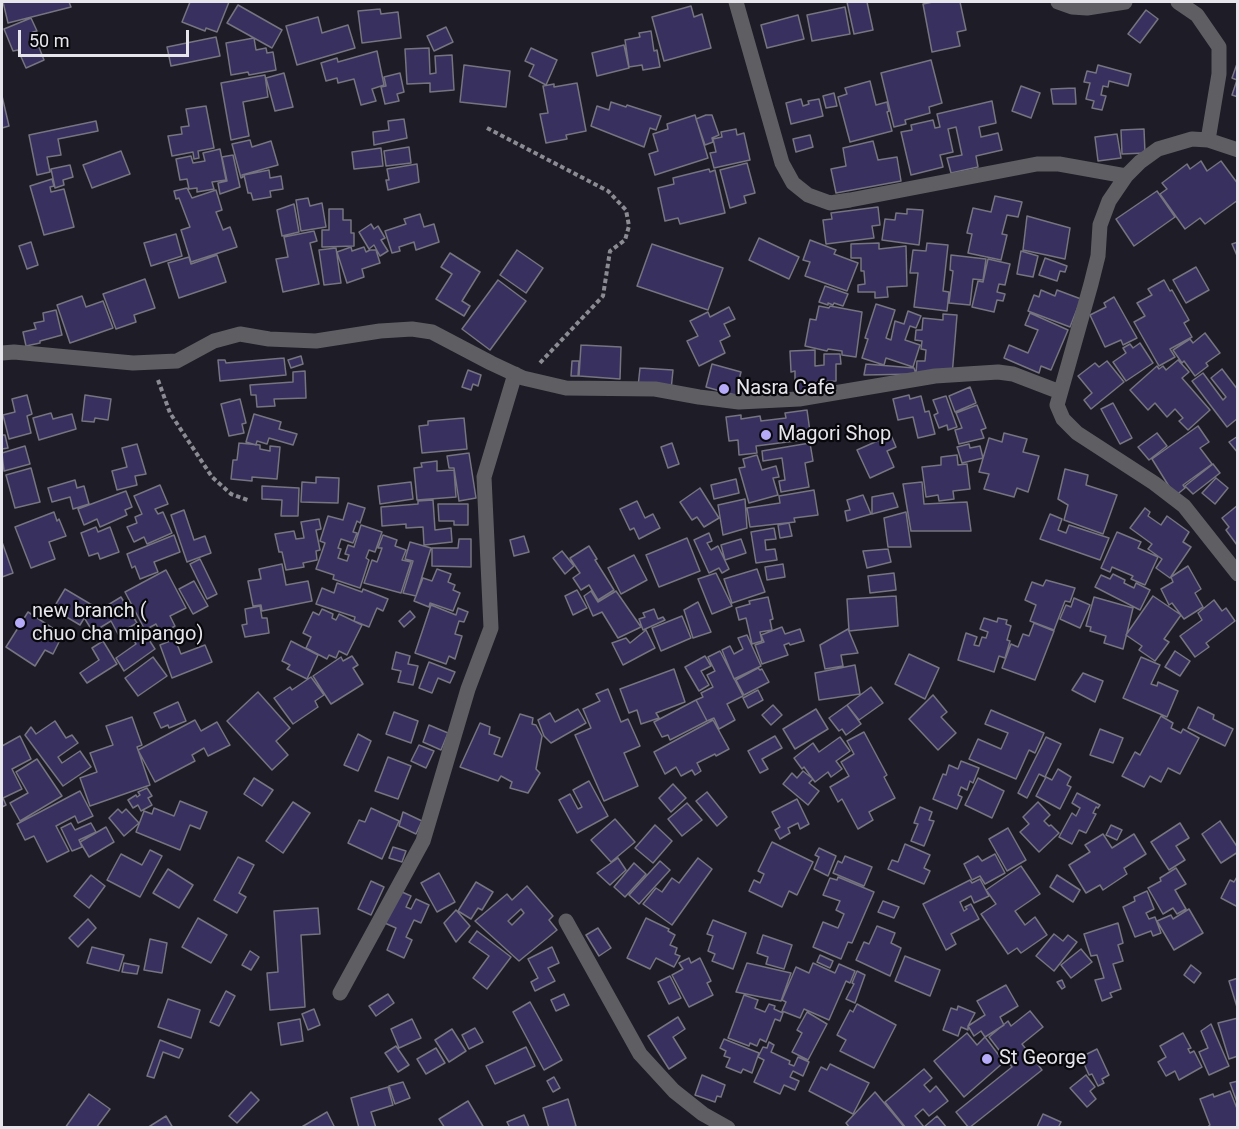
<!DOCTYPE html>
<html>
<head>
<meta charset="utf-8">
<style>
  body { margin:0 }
  #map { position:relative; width:1239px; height:1129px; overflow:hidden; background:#1e1d27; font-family:Roboto,sans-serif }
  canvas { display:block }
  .frame { position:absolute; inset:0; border:3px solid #e5e5eb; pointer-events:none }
  .scale { position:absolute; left:18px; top:30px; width:171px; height:27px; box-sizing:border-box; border:3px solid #e5e5eb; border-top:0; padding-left:8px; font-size:18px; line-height:21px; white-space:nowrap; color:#e5e5eb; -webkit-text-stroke:4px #08080c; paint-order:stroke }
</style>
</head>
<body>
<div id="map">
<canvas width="1239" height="1129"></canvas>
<div class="frame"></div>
<div class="scale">50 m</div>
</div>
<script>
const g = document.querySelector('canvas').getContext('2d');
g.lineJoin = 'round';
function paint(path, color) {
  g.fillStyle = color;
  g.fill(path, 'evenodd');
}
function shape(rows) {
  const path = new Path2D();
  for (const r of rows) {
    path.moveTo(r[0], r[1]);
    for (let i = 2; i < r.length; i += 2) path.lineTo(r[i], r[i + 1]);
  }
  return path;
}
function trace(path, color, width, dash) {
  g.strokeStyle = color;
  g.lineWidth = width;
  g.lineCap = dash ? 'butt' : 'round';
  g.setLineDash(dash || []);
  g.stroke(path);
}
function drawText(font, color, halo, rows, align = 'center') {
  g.font = font + ' Roboto,sans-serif';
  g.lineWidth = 4.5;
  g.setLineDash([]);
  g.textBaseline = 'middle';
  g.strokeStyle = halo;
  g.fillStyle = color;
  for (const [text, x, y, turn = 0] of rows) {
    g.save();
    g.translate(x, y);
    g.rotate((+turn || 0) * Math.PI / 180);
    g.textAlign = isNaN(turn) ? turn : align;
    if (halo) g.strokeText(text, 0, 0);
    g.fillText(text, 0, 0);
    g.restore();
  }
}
const building = shape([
  [3,2,69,2,71,7,8,23,3,2],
  [190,2,229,2,217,32,206,28,205,31,182,22,190,2],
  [847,2,867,2,873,30,854,34,847,2],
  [933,2,960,2,966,30,957,32,960,46,932,52,923,4,933,2],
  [238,5,282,30,272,48,227,23,238,5],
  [691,6,694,17,702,14,711,48,664,61,652,17,691,6],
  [845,7,850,34,812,41,807,15,845,7],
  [380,9,381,14,398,12,401,38,362,43,358,11,380,9],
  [1146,10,1158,19,1140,43,1128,34,1146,10],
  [798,15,804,39,767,48,761,25,798,15],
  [318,17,322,33,348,25,355,48,297,65,286,26,318,17],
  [31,18,37,31,33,32,44,60,26,68,18,50,13,51,4,29,31,18],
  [446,27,453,42,434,51,427,36,446,27],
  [651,31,654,51,657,50,660,67,643,70,642,65,629,67,625,40,640,37,639,33,651,31],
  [216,37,220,56,171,66,167,47,216,37],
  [254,38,256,50,266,48,267,53,273,52,276,70,249,75,248,72,231,75,226,43,254,38],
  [624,45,629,68,597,76,592,53,624,45],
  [429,48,430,74,436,73,435,56,452,55,454,90,430,92,430,83,407,84,405,49,429,48],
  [531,48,557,60,546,85,529,76,534,65,525,61,531,48],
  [377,51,384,85,372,89,376,101,361,105,354,79,338,83,337,78,326,81,321,63,337,58,338,62,377,51],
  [931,60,942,103,929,107,930,113,905,120,906,124,894,127,881,73,931,60],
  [1238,61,1238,97,1232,95,1237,80,1232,78,1238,61],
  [464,65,510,71,506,107,460,102,464,65],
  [1098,65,1131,74,1128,86,1109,81,1108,87,1103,86,1101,95,1106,96,1102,110,1092,108,1094,101,1086,99,1090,83,1084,82,1087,71,1096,73,1098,65],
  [284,73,293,107,275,111,266,78,284,73],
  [400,73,404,92,397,94,399,101,385,104,381,87,386,86,384,77,400,73],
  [265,75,268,97,243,102,249,136,231,140,221,83,265,75],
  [870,81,876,105,887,102,889,111,887,112,892,131,850,142,838,97,847,94,845,88,870,81],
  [577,83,586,131,566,135,567,139,546,143,540,114,548,113,543,86,554,84,554,87,577,83],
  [1021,86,1040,93,1031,118,1012,111,1021,86],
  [1075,88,1076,104,1053,104,1051,89,1075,88],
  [834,93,837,106,826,108,823,96,834,93],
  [2,96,9,126,2,128,2,96],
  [801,99,803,106,809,104,808,101,819,99,823,116,791,124,786,103,801,99],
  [992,101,996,123,979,127,981,137,998,133,1002,150,976,156,978,167,951,173,947,158,962,155,956,127,948,129,953,152,940,155,943,167,911,175,901,132,912,130,911,125,933,120,935,128,940,127,937,114,992,101],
  [611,102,626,107,627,105,661,116,656,130,650,128,644,147,591,126,597,106,609,110,611,102],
  [206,106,214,148,198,151,199,158,194,159,193,152,172,156,168,136,182,134,181,127,189,126,186,109,206,106],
  [695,115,708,158,655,175,649,154,658,151,653,134,668,129,667,124,695,115],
  [706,115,712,115,719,135,712,138,713,142,705,145,696,119,706,115],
  [404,119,407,138,374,145,373,132,389,130,388,121,404,119],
  [96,121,98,131,58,139,61,155,47,157,50,172,37,175,29,135,96,121],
  [736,129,737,135,744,133,750,160,714,168,710,153,716,152,713,139,722,137,721,132,736,129],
  [1144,129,1145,153,1122,154,1121,130,1144,129],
  [1117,134,1121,158,1098,161,1095,137,1117,134],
  [810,135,813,147,796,152,793,139,810,135],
  [250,140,252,147,271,141,278,165,242,175,243,177,241,178,232,144,250,140],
  [873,141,878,160,897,157,901,181,836,193,831,169,846,166,843,148,873,141],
  [409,147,411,163,386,166,384,151,409,147],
  [381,148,383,166,354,169,352,152,381,148],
  [220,149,226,180,212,182,214,189,197,192,197,188,189,189,187,179,180,180,176,159,191,156,193,163,205,161,203,153,220,149],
  [121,151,130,174,92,188,83,165,121,151],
  [233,155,240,187,220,194,218,183,227,181,222,157,233,155],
  [1201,161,1207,171,1221,161,1238,184,1238,200,1205,224,1200,218,1185,229,1160,194,1167,189,1162,183,1187,164,1190,169,1201,161],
  [747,163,755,193,744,196,746,203,730,208,720,170,747,163],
  [417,164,419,182,388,190,386,180,389,180,387,169,417,164],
  [70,165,73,177,63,180,64,185,55,188,51,169,70,165],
  [709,169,710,172,715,170,725,213,680,224,678,218,665,221,658,188,674,184,673,178,709,169],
  [269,170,270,178,281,176,283,189,270,191,271,197,253,200,251,193,248,193,244,175,269,170],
  [52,179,54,186,50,187,51,192,64,189,74,227,44,235,30,186,52,179],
  [187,188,192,198,216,190,222,210,216,212,223,230,230,227,237,247,191,262,181,230,190,227,179,198,176,199,174,191,187,188],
  [1157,191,1175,217,1134,246,1116,219,1157,191],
  [995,196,1022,202,1018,217,1007,215,1002,234,1007,235,1001,260,968,253,972,234,967,233,973,208,991,212,995,196],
  [308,198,310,206,322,203,326,227,301,231,296,200,308,198],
  [294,204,299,232,282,236,277,210,294,204],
  [878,207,880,225,872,226,874,238,826,244,823,220,832,219,831,213,878,207],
  [329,209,343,209,343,220,351,220,351,233,354,233,354,246,322,247,322,230,329,230,329,209],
  [907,209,923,210,919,245,882,240,885,219,895,220,896,213,907,214,907,209],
  [420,214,424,227,434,224,439,242,416,250,414,242,399,247,400,251,392,253,385,231,406,224,404,219,420,214],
  [1027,216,1070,228,1065,259,1023,250,1027,216],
  [371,224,374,229,378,226,385,238,381,240,388,251,380,256,374,245,369,249,359,232,371,224],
  [314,231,317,241,310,243,319,284,283,292,276,259,288,257,284,237,314,231],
  [176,234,182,256,151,266,144,243,176,234],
  [759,238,799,257,789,279,749,260,759,238],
  [810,240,836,250,834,254,858,263,847,291,805,276,810,262,803,260,810,240],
  [31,242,38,265,27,269,19,246,31,242],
  [1238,242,1238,258,1232,244,1238,242],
  [879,243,879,249,906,246,907,286,887,287,888,297,875,298,875,292,858,292,858,285,865,284,864,271,861,271,861,258,851,258,851,244,879,243],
  [927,243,948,245,943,291,949,292,947,311,914,307,918,273,910,273,913,250,926,251,927,243],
  [652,244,723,268,708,310,637,286,652,244],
  [351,247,352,251,364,247,366,252,370,250,376,250,380,263,362,269,364,277,347,283,337,252,351,247],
  [336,248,341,283,324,285,319,250,336,248],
  [517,250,543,268,526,293,500,275,517,250],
  [1021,251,1038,256,1033,277,1017,274,1021,251],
  [450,253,480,272,462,301,470,306,464,316,436,299,452,274,441,267,450,253],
  [217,255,226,282,179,298,168,263,189,257,191,264,217,255],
  [951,255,986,259,983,280,973,279,970,305,949,303,953,271,950,270,951,255],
  [1045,258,1067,266,1065,272,1060,271,1057,281,1039,275,1045,258],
  [988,259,1010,264,1005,285,999,284,997,292,1005,294,1003,301,997,300,994,312,972,307,978,281,983,282,988,259],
  [1196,267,1209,290,1186,303,1173,280,1196,267],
  [145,279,155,308,134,315,136,322,116,329,103,294,145,279],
  [498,280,526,301,490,350,462,329,498,280],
  [1164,280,1170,291,1172,290,1189,320,1184,323,1192,337,1170,349,1175,357,1159,366,1134,322,1145,316,1137,303,1152,295,1148,289,1164,280],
  [825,286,848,294,843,306,834,303,833,305,828,303,828,305,819,302,825,286],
  [1041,290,1055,296,1057,290,1081,299,1070,327,1028,311,1034,295,1039,297,1041,290],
  [82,296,86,307,103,301,113,328,70,343,57,305,82,296],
  [1114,297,1137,338,1123,345,1121,340,1105,347,1090,315,1106,307,1104,303,1114,297],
  [876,304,895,310,886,338,891,340,895,321,904,324,908,311,921,316,916,328,910,326,905,340,920,345,913,367,886,358,884,365,862,358,868,339,865,338,876,304],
  [819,306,829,308,830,306,862,312,856,357,842,355,842,351,828,349,827,351,805,346,810,319,816,320,819,306],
  [729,307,735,319,724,324,730,336,720,341,725,353,699,366,687,341,698,336,690,321,708,312,710,317,729,307],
  [56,310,62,335,40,341,40,343,26,346,23,332,36,329,34,323,44,321,43,313,56,310],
  [1030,313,1068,330,1051,370,1041,366,1039,373,1004,358,1009,345,1028,353,1038,330,1025,325,1030,313],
  [943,314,957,315,952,376,916,373,917,361,925,361,926,350,921,349,922,341,915,340,916,330,922,330,923,318,943,320,943,314],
  [1205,333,1220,353,1206,363,1208,366,1195,376,1184,361,1182,363,1173,350,1190,339,1193,343,1205,333],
  [1140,343,1153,363,1126,381,1113,362,1126,353,1123,348,1130,344,1133,348,1140,343],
  [581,345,621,347,620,379,579,376,581,345],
  [815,350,815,366,824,365,824,354,840,354,841,364,836,364,836,381,811,382,812,392,795,392,795,371,791,372,790,351,815,350],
  [301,356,303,364,291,368,288,360,301,356],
  [284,358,286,375,220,381,218,360,225,360,226,363,284,358],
  [1178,360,1189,372,1182,378,1210,410,1188,430,1179,421,1183,418,1175,409,1167,417,1155,403,1148,410,1130,390,1157,366,1159,369,1163,366,1166,370,1178,360],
  [572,361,579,361,578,376,571,376,572,361],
  [1107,361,1124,382,1091,409,1084,400,1092,393,1078,376,1095,363,1099,367,1107,361],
  [712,364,741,372,738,384,745,386,742,397,706,387,712,364],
  [866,364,914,368,916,374,864,375,866,364],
  [640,368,673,370,671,390,638,387,640,368],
  [1222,369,1238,390,1238,418,1227,427,1192,381,1203,373,1223,400,1226,397,1211,378,1222,369],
  [468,370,481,375,478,386,473,384,471,390,462,387,468,370],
  [305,371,306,398,274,399,275,406,257,407,256,395,251,395,250,385,293,382,293,372,305,371],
  [970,387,976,403,955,412,949,396,970,387],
  [27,395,32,414,27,416,31,433,9,439,3,415,15,412,12,399,27,395],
  [85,395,111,399,108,420,95,418,94,422,82,421,85,395],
  [909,395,910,399,921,396,925,412,929,411,935,434,918,438,913,417,898,420,893,399,909,395],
  [946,396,957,427,948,430,947,425,939,428,934,415,938,413,933,400,946,396],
  [240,399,246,423,242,424,244,433,229,436,221,404,240,399],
  [1113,403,1132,438,1120,444,1101,409,1113,403],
  [977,405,986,428,981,430,984,438,959,444,955,430,962,428,956,413,977,405],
  [807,410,811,439,756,446,757,453,739,455,738,440,729,441,726,417,741,415,741,419,760,416,761,421,786,418,785,413,807,410],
  [51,413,53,419,72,414,76,429,39,440,33,418,51,413],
  [254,414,281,422,279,429,297,434,293,445,269,438,267,444,257,441,256,445,246,442,254,414],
  [464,418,467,449,422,453,419,426,428,425,428,421,464,418],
  [1198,426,1209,442,1200,448,1212,464,1183,485,1185,488,1175,496,1152,459,1198,426],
  [1004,433,1027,439,1023,452,1039,456,1028,492,1017,488,1014,497,984,489,989,474,979,472,989,438,1002,442,1004,433],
  [1157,433,1167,446,1149,460,1138,447,1157,433],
  [2,435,5,435,8,448,2,449,2,435],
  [891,435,896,447,887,451,894,467,870,478,857,450,891,435],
  [1238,436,1238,453,1229,442,1238,436],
  [239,443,260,445,260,449,270,451,270,446,280,447,277,479,252,477,252,481,231,479,233,460,237,460,239,443],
  [672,443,679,464,668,468,661,447,672,443],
  [810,443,813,461,805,463,809,487,781,492,779,481,785,480,782,458,763,461,762,451,810,443],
  [137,444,146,474,135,476,137,485,117,490,112,471,127,467,122,448,137,444],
  [969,444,970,448,980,446,983,458,962,463,957,447,969,444],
  [25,446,30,464,4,471,2,453,25,446],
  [469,453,476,498,459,501,454,468,449,468,447,456,469,453],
  [757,455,762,470,776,466,779,477,773,478,778,495,749,503,739,468,745,467,743,459,757,455],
  [957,455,958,465,967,464,970,489,953,491,954,499,939,501,938,495,926,497,922,467,941,465,941,457,957,455],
  [437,461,437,471,454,470,456,497,417,500,414,468,422,467,421,463,437,461],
  [1213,464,1220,473,1193,494,1185,486,1213,464],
  [31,468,40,502,15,508,6,475,31,468],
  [1065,469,1088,475,1086,485,1117,495,1103,534,1064,520,1068,505,1058,499,1065,469],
  [316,477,339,478,338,503,301,502,302,482,316,483,316,477],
  [1216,478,1228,488,1215,504,1202,493,1216,478],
  [736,479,739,493,714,499,711,485,736,479],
  [75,480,77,488,84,486,89,504,73,509,70,497,52,502,48,488,75,480],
  [411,482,413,499,380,504,378,486,411,482],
  [922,482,924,504,967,502,971,531,911,531,903,484,922,482],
  [160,485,168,504,155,509,158,514,163,512,172,533,147,544,144,537,134,542,127,527,137,523,135,517,142,514,134,496,160,485],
  [262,486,299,488,298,516,281,516,282,500,262,499,262,486],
  [700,488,719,518,704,527,697,517,692,520,680,502,700,488],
  [814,490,818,515,794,518,795,522,750,527,747,508,780,503,779,496,814,490],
  [126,491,132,507,125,510,127,515,100,527,97,519,84,525,78,509,126,491],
  [893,493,898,507,872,514,872,497,893,493],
  [863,495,871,514,847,521,845,511,850,510,847,500,863,495],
  [745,499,747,528,723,535,718,505,745,499],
  [433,500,435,530,451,528,452,542,424,545,423,527,406,528,406,524,382,526,381,507,418,504,418,501,433,500],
  [637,501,645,518,653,514,660,528,639,539,634,528,630,530,620,509,637,501],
  [348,503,365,508,360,523,357,521,353,532,357,533,353,543,341,539,338,548,341,549,338,558,347,561,349,555,345,554,348,545,354,547,361,525,382,532,375,552,369,550,366,558,369,560,360,588,333,579,334,575,316,569,325,543,320,541,328,516,343,520,348,503],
  [438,504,468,504,468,525,454,525,454,521,439,521,438,504],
  [1238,505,1238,545,1237,545,1226,530,1229,527,1222,518,1238,505],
  [1145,508,1150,512,1148,516,1161,525,1167,516,1189,532,1183,542,1191,547,1170,578,1156,568,1162,559,1148,549,1152,544,1130,528,1145,508],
  [184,510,194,540,205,536,211,553,187,562,171,515,184,510],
  [54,512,57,521,59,519,66,536,49,542,55,559,31,568,15,527,54,512],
  [906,512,911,547,888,547,884,518,906,512],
  [1050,514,1062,519,1058,530,1066,533,1069,525,1109,538,1100,560,1040,539,1050,514],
  [319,519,321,529,316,530,320,550,316,551,317,560,303,563,304,567,286,570,282,552,279,552,275,534,294,531,296,539,304,538,301,522,319,519],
  [789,523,792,536,780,538,778,525,789,523],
  [96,527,98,532,110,527,119,552,100,559,98,553,89,556,81,533,96,527],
  [774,528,776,539,765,540,766,550,775,549,777,560,756,563,751,532,774,528],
  [1117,532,1141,542,1138,548,1158,557,1145,585,1131,579,1133,576,1112,567,1110,572,1101,568,1117,532],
  [709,533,712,541,707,543,711,550,718,546,729,569,722,573,719,568,709,573,694,540,709,533],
  [174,535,180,552,154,562,158,572,140,579,135,566,132,568,127,554,174,535],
  [383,535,397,540,395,546,406,550,402,560,411,562,401,593,364,583,372,560,377,562,382,548,378,548,383,535],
  [524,536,529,552,514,556,510,540,524,536],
  [687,538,700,571,659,587,646,555,687,538],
  [459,539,471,539,471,567,432,566,432,548,458,548,459,539],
  [741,539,746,553,725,560,721,545,741,539],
  [2,542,13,573,2,577,2,542],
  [410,542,431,548,416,596,403,593,413,561,405,559,410,542],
  [589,546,597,559,595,560,614,590,598,600,589,585,581,590,573,578,580,573,570,558,589,546],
  [888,549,891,562,867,568,863,551,888,549],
  [562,551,574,566,565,574,553,558,562,551],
  [634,555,647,580,621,594,608,568,634,555],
  [200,559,217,594,207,599,190,564,200,559],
  [282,564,286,585,308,581,312,601,262,611,261,605,253,606,248,581,261,579,259,569,282,564],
  [783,564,785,577,767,580,765,567,783,564],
  [1188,566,1201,589,1195,593,1203,607,1184,619,1172,603,1169,605,1161,589,1173,582,1171,577,1188,566],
  [437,569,451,574,448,582,455,585,453,590,460,593,453,611,430,603,429,607,414,601,423,578,432,581,437,569],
  [757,569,765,592,732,603,724,579,757,569],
  [166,570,186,608,170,616,175,626,161,634,156,624,145,630,125,592,166,570],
  [716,573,732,606,712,614,698,579,716,573],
  [894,573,896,590,870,593,868,576,894,573],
  [1113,574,1125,580,1124,583,1134,588,1136,583,1150,590,1140,610,1095,587,1101,575,1110,579,1113,574],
  [1046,580,1075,588,1070,602,1065,601,1054,630,1030,621,1036,605,1025,600,1032,582,1043,586,1046,580],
  [194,581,208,606,193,614,179,589,194,581],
  [337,583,362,592,363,589,388,599,383,611,377,608,369,627,354,621,355,617,316,604,322,588,334,593,337,583],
  [65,589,92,605,80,625,53,609,65,589],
  [577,590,587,608,573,615,565,596,577,590],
  [591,591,598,602,616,591,641,627,618,638,602,612,593,616,584,596,591,591],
  [896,596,898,626,849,631,847,599,896,596],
  [1153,596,1181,615,1164,639,1169,642,1155,661,1139,650,1142,646,1126,635,1153,596],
  [121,597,137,623,118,634,111,621,93,632,85,619,121,597],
  [768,597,773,619,770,620,772,630,760,632,762,641,752,644,746,618,739,620,736,608,750,604,749,601,768,597],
  [1094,597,1133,608,1123,649,1104,643,1106,636,1090,631,1091,627,1086,626,1094,597],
  [1074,598,1090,605,1080,628,1060,619,1066,605,1071,607,1074,598],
  [1214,600,1222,611,1226,608,1235,621,1206,643,1209,647,1195,657,1180,636,1202,620,1198,613,1214,600],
  [698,602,711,632,693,638,684,610,698,602],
  [431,605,456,615,458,608,468,612,464,622,459,621,455,634,462,636,455,659,449,656,446,664,415,653,431,605],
  [260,606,262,618,267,618,269,633,245,637,242,625,247,624,245,609,260,606],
  [322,609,333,614,332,618,336,620,339,614,362,625,347,655,339,651,336,658,329,655,327,659,306,648,311,637,303,633,313,612,319,615,322,609],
  [654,609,658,619,663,617,665,620,643,630,639,619,645,617,643,613,654,609],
  [410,611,415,617,404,627,399,621,410,611],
  [28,612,60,633,55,640,59,642,53,654,45,650,35,666,6,647,28,612],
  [682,616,691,638,661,651,652,628,682,616],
  [984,618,997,622,998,618,1007,620,1006,624,1011,626,1007,640,1010,641,1005,658,999,656,994,672,958,660,966,633,977,637,974,645,979,646,982,637,986,638,988,632,980,629,984,618],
  [1034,623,1054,631,1035,680,1002,668,1011,644,1018,647,1023,634,1029,636,1034,623],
  [140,626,155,649,124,671,116,658,136,644,129,634,140,626],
  [782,627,785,634,800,629,804,641,790,645,789,643,784,645,788,655,762,664,755,645,764,642,761,635,782,627],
  [848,629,858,653,841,655,843,666,825,669,820,645,848,629],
  [646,630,655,648,623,665,612,643,626,638,630,643,646,630],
  [747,635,761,666,734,679,722,650,730,646,734,654,743,649,738,638,747,635],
  [175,639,181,654,205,645,212,662,172,678,160,645,175,639],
  [103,641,117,664,87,683,80,673,99,660,92,648,103,641],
  [291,641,318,655,307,679,287,669,290,665,282,661,291,641],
  [720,651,743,696,727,704,735,720,719,729,714,718,707,721,696,700,703,697,701,693,713,687,707,675,715,671,708,657,720,651],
  [1175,651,1190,661,1180,676,1165,667,1175,651],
  [396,652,410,656,408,664,418,666,413,685,398,682,401,671,392,669,396,652],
  [909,654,939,668,925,699,895,684,909,654],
  [352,656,358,665,353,668,363,684,331,704,313,676,341,657,343,661,352,656],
  [705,656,711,666,701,671,709,685,699,691,685,667,705,656],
  [153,657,167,676,138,696,125,678,153,657],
  [1141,657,1160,665,1151,684,1157,686,1158,682,1178,691,1167,717,1123,698,1141,657],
  [429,662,455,672,450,683,438,678,432,693,419,688,429,662],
  [855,665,860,694,819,700,815,673,855,665],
  [758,668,760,670,762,669,769,682,744,695,736,680,758,668],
  [674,669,685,702,656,713,659,718,641,724,637,710,629,713,620,689,674,669],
  [1083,673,1103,681,1095,702,1072,690,1083,673],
  [311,677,324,695,315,701,318,707,293,724,274,698,290,687,292,690,311,677],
  [871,687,883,703,859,720,847,705,871,687],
  [608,689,621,722,628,719,640,746,624,753,638,786,604,801,575,735,591,728,583,709,600,701,596,694,608,689],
  [758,690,763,700,748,708,743,698,758,690],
  [258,692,290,728,276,741,288,755,272,770,227,721,258,692],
  [933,695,947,712,941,717,956,733,938,750,909,719,933,695],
  [696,700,707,721,670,740,668,735,662,737,654,722,696,700],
  [178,702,186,721,169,728,168,725,161,728,154,713,178,702],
  [773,705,782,715,771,725,762,715,773,705],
  [847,705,861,724,846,735,842,729,839,731,829,718,847,705],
  [1198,707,1214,715,1213,719,1233,729,1225,746,1188,728,1198,707],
  [578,709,586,723,551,743,544,736,538,720,550,713,555,722,578,709],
  [816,709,828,729,795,749,783,729,816,709],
  [991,710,1044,733,1035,753,1029,750,1016,779,969,759,978,739,1001,749,1008,733,985,724,991,710],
  [394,712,418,721,411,743,386,734,394,712],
  [520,714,533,718,532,724,536,725,542,736,536,769,540,773,528,793,510,788,512,782,501,776,498,781,460,767,480,723,490,727,489,734,500,738,494,754,502,757,520,714],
  [1161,716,1173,723,1171,728,1181,733,1183,729,1199,738,1180,774,1168,768,1161,782,1150,776,1144,787,1122,776,1135,752,1140,755,1161,716],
  [132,717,142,745,137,747,150,785,90,806,80,778,97,772,90,753,113,745,106,726,132,717],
  [195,720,201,731,217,722,230,745,208,756,204,748,192,755,195,761,155,782,138,750,195,720],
  [713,720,729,749,716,756,715,754,697,763,701,771,695,775,692,770,681,776,676,767,665,774,654,752,713,720],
  [55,721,66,738,72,735,78,743,58,757,62,763,80,751,91,767,63,786,25,735,31,727,36,734,55,721],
  [429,725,448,733,441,750,423,742,429,725],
  [1100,729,1123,738,1113,763,1090,755,1100,729],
  [864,732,887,775,884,777,895,798,869,812,873,820,858,829,842,799,838,802,830,787,849,776,841,762,854,754,847,741,864,732],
  [358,734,371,741,358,771,344,765,358,734],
  [20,736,31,759,12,769,22,789,3,798,6,805,2,807,2,746,20,736],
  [775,736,782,748,762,759,768,769,760,773,748,751,775,736],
  [840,737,850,751,836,761,842,769,831,777,828,772,815,782,804,767,802,769,794,758,813,743,819,752,840,737],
  [1046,737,1061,744,1045,777,1039,774,1027,798,1018,793,1046,737],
  [419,745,434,751,426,768,411,761,419,745],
  [388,757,411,766,398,799,375,791,388,757],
  [37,759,62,796,20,821,10,803,28,793,16,772,37,759],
  [961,761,979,768,973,783,970,781,967,790,961,787,958,795,962,797,957,809,933,799,943,774,946,775,949,765,958,769,961,761],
  [1058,769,1071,777,1067,785,1071,787,1060,809,1036,796,1046,777,1052,780,1058,769],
  [803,771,813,779,809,783,819,791,808,805,783,784,792,773,797,778,803,771],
  [254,778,273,790,262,806,244,794,254,778],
  [978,778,1004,791,992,818,965,805,978,778],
  [589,781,608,816,577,833,559,800,570,794,578,809,582,807,573,790,589,781],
  [673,784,686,798,671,812,659,798,673,784],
  [147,788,152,796,148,798,152,805,141,811,138,805,133,808,128,800,136,795,137,797,140,795,138,792,147,788],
  [80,791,93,816,78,823,75,816,56,826,69,851,47,862,34,836,25,840,17,824,80,791],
  [707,792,727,817,717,826,696,801,707,792],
  [1077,793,1100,805,1098,808,1096,807,1093,813,1096,814,1086,833,1079,830,1072,844,1059,837,1072,813,1076,816,1080,808,1072,803,1077,793],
  [797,799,809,824,800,829,798,823,788,828,790,833,780,839,775,830,780,827,772,812,797,799],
  [180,801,207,812,200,829,190,825,180,850,136,832,144,811,152,814,154,808,174,816,180,801],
  [293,802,310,813,283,853,266,841,293,802],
  [1038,802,1050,815,1044,821,1049,826,1051,825,1059,833,1039,852,1020,832,1029,824,1023,817,1038,802],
  [687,803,702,820,682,836,668,819,687,803],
  [920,807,932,812,929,820,934,821,924,846,911,841,918,824,914,823,920,807],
  [371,808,399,821,382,859,348,843,359,820,365,822,371,808],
  [118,809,122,813,126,809,139,823,124,836,109,818,118,809],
  [403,812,422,821,416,834,399,826,403,812],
  [615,819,635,842,611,862,591,840,615,819],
  [1220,821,1238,848,1238,852,1221,863,1202,834,1220,821],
  [71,823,75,830,91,823,96,832,79,840,82,847,72,851,61,828,71,823],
  [1180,823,1189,838,1176,846,1185,860,1169,870,1151,842,1180,823],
  [655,825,672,841,653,863,635,848,655,825],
  [1111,825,1122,830,1117,840,1106,835,1111,825],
  [106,827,114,842,89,857,80,842,106,827],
  [1008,828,1026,860,1007,871,989,839,1008,828],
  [1103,834,1112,848,1134,834,1146,854,1124,868,1127,874,1103,890,1100,885,1086,893,1069,865,1090,852,1085,845,1103,834],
  [772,842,813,862,797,895,789,891,782,907,749,891,754,880,760,883,764,874,758,871,772,842],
  [905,844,930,855,924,868,930,871,924,884,888,869,892,860,898,862,905,844],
  [393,847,406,851,402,862,389,858,393,847],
  [819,848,836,856,828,876,814,869,819,857,815,855,819,848],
  [150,850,162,856,140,897,107,880,121,854,142,865,150,850],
  [995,854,1005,873,985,884,980,876,972,880,964,864,978,856,982,861,995,854],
  [845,856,872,867,864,886,833,873,838,861,842,863,845,856],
  [238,857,254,865,239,893,246,897,237,913,214,900,238,857],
  [618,858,626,870,610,885,597,873,618,858],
  [698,858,712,869,672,925,643,904,656,888,662,892,672,878,679,883,698,858],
  [660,861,670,870,639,904,629,895,660,861],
  [634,863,646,874,625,897,614,887,634,863],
  [1021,866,1040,894,1015,911,1025,925,1035,917,1047,935,1021,953,1017,948,1008,954,981,914,996,904,986,890,1021,866],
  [1176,868,1186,884,1175,890,1186,909,1177,914,1173,908,1163,914,1148,888,1161,881,1160,878,1176,868],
  [168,869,193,885,179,908,153,893,168,869],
  [439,873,455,902,437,912,421,883,439,873],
  [91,875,105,886,89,908,74,896,91,875],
  [1057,875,1080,890,1073,902,1050,887,1057,875],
  [1238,875,1238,907,1221,898,1230,880,1234,882,1238,875],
  [838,877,874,892,852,943,848,942,841,959,813,947,823,922,838,928,844,914,836,910,840,901,823,895,830,878,837,880,838,877],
  [980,879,989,896,974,903,971,896,960,902,964,911,967,909,965,907,971,904,979,919,951,934,956,944,946,950,923,904,970,880,972,883,980,879],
  [371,881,384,887,371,915,358,909,371,881],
  [476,882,493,892,482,910,478,908,471,919,458,911,476,882],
  [527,886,553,916,549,920,557,930,519,961,475,921,507,894,512,900,527,886],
  [521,909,524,913,512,925,508,921,521,909],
  [393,888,411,896,406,907,411,909,416,899,429,905,421,923,414,920,406,937,412,940,404,958,387,950,396,928,378,920,393,888],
  [1147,891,1154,909,1146,913,1149,919,1155,917,1161,933,1153,936,1151,931,1135,937,1123,907,1135,901,1134,897,1147,891],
  [883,901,899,907,894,918,878,912,883,901],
  [318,908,320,934,301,935,305,1007,270,1010,267,973,278,972,274,911,318,908],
  [1189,909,1203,933,1174,950,1157,921,1171,915,1173,919,1189,909],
  [456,910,470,926,456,942,444,923,456,910],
  [198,918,227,935,211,963,182,947,198,918],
  [646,918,669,929,668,931,675,935,670,945,677,948,675,954,680,956,674,967,656,958,650,969,627,958,646,918],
  [88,919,96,928,78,947,69,938,88,919],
  [713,920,746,933,733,969,712,961,715,954,708,951,713,936,707,934,713,920],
  [1118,923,1123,943,1118,945,1123,961,1113,964,1121,989,1110,993,1112,997,1102,1001,1095,980,1104,978,1097,955,1091,956,1084,934,1118,923],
  [877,926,895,933,891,943,901,948,890,976,856,960,864,942,869,944,877,926],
  [598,928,611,948,599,956,586,935,598,928],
  [477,931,511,957,487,989,473,978,489,956,469,942,477,931],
  [1054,934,1063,941,1068,935,1077,942,1054,971,1036,956,1054,934],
  [763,935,792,945,784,969,766,964,768,957,757,953,763,935],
  [150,939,167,943,162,973,144,970,150,939],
  [92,947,124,955,119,971,87,963,92,947],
  [552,947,559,963,548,968,555,981,535,991,531,982,538,978,528,959,552,947],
  [1081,949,1092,962,1071,978,1061,965,1081,949],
  [250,951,259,957,251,970,242,965,250,951],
  [820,955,833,961,830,968,817,962,820,955],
  [905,956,940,970,930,996,895,981,905,956],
  [689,958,691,963,700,958,711,981,707,983,713,995,689,1007,672,975,683,969,679,963,689,958],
  [124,963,139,966,137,974,122,972,124,963],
  [747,963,791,973,781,1001,736,992,747,963],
  [813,963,835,973,839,964,855,971,850,983,846,981,829,1020,804,1009,800,1018,782,1011,786,1002,782,1000,796,967,809,973,813,963],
  [1191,965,1201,973,1194,983,1184,975,1191,965],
  [857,971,865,975,855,1003,846,999,854,984,852,983,857,971],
  [670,976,681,998,669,1004,658,982,670,976],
  [1238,978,1238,1007,1237,1007,1229,981,1238,978],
  [1062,980,1065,987,1062,989,1057,982,1062,980],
  [1006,985,1018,1006,1000,1017,1004,1025,985,1037,981,1031,974,1036,968,1026,985,1015,977,1001,1006,985],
  [226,991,235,996,219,1026,210,1022,226,991],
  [388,994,394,1003,376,1016,369,1006,388,994],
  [564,994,569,1005,556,1011,551,1000,564,994],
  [744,995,758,1000,755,1008,765,1012,769,1004,775,1006,774,1009,783,1013,780,1021,775,1019,766,1042,760,1039,757,1046,750,1043,749,1046,728,1038,744,995],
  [168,999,200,1010,191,1038,158,1027,168,999],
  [530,1002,562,1060,544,1070,513,1012,530,1002],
  [857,1004,896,1025,874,1068,840,1051,846,1040,837,1035,850,1010,853,1012,857,1004],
  [958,1006,975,1013,968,1026,968,1030,961,1027,958,1036,943,1030,951,1008,957,1010,958,1006],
  [314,1009,320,1025,308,1030,302,1014,314,1009],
  [1030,1011,1043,1027,1022,1044,1042,1070,969,1128,956,1112,1012,1067,989,1037,1008,1021,1011,1026,1030,1011],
  [807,1012,827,1024,808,1060,792,1052,802,1033,797,1030,807,1012],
  [678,1017,685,1029,673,1037,686,1058,669,1069,648,1036,678,1017],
  [1238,1018,1238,1056,1229,1059,1218,1023,1238,1018],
  [300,1019,303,1041,281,1045,278,1023,300,1019],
  [412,1019,421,1038,399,1048,391,1029,412,1019],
  [1211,1024,1229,1066,1209,1075,1199,1052,1208,1048,1201,1031,1211,1024],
  [475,1028,483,1042,469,1049,462,1035,475,1028],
  [452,1029,466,1051,449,1062,435,1040,452,1029],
  [967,1033,977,1045,985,1037,1004,1062,964,1097,934,1061,967,1033],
  [1183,1033,1191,1048,1188,1049,1190,1053,1194,1051,1202,1067,1179,1080,1175,1071,1166,1076,1158,1062,1166,1057,1160,1046,1183,1033],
  [724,1039,759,1053,752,1073,743,1069,741,1073,726,1067,730,1058,724,1056,726,1051,720,1048,724,1039],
  [160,1040,183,1049,179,1058,163,1052,154,1078,147,1076,160,1040],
  [769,1042,774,1045,771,1052,790,1061,789,1064,794,1066,798,1057,809,1062,803,1076,793,1071,790,1077,799,1081,795,1090,784,1085,780,1094,754,1082,764,1060,758,1057,763,1047,767,1048,769,1042],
  [396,1046,409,1065,398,1072,385,1053,396,1046],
  [526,1047,535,1066,495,1084,486,1066,526,1047],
  [436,1048,445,1063,426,1074,417,1059,436,1048],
  [1097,1049,1109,1075,1102,1079,1104,1083,1098,1086,1092,1074,1089,1075,1081,1057,1097,1049],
  [830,1064,869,1083,853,1114,809,1091,821,1067,827,1070,830,1064],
  [924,1069,932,1078,924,1085,930,1092,936,1086,948,1101,929,1116,923,1109,915,1116,924,1127,937,1116,947,1128,906,1128,885,1102,924,1069],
  [702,1075,725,1085,721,1097,717,1096,715,1102,695,1095,702,1075],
  [1086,1075,1095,1087,1090,1091,1096,1099,1087,1107,1070,1088,1086,1075],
  [554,1077,560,1088,553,1092,547,1081,554,1077],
  [1238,1081,1238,1105,1230,1083,1238,1081],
  [403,1082,410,1098,395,1104,389,1086,403,1082],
  [388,1087,393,1105,371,1112,376,1128,359,1128,351,1098,388,1087],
  [1230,1091,1238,1111,1238,1128,1206,1128,1210,1125,1200,1099,1213,1094,1214,1097,1230,1091],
  [251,1092,259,1100,237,1123,229,1116,251,1092],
  [875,1092,905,1128,850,1128,846,1123,875,1092],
  [89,1094,110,1109,96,1128,65,1128,89,1094],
  [568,1099,576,1126,570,1128,549,1128,543,1108,568,1099],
  [468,1101,484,1128,445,1128,439,1119,468,1101],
  [327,1112,335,1128,300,1128,327,1112],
  [1043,1114,1061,1122,1058,1128,1037,1127,1043,1114],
  [524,1115,529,1127,510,1128,507,1122,524,1115],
  [166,1116,173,1128,147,1128,166,1116]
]);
paint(building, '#38305e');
trace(building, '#757480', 1.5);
trace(shape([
  [487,128,608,191,626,210,629,226,625,240,610,251,603,296,539,364],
  [158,380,170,413,212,477,231,494,248,500]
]), '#8b8b93', 4, [4.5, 3]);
trace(shape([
  [736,2,782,163,793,183,808,195,830,203,850,200,1037,164,1059,164,1126,176],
  [1058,2,1072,7,1087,8,1125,2],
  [1178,2,1197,15,1219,47,1219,74,1208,140],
  [1238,150,1208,140,1192,139,1158,149,1140,162,1126,176,1109,201,1100,225,1098,256,1091,284,1057,405,1063,419,1077,433,1154,483,1184,506,1238,574],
  [2,353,14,352,133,363,177,361,214,341,240,334,269,339,316,341,380,331,412,329,432,332,491,363,523,378,566,388,655,389,699,397,739,402,799,399,935,376,998,372,1013,374,1060,392],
  [566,921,640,1054,674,1091,703,1114,728,1128],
  [340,993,423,841,468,689,491,628,484,477,515,374]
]), '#5e5e63', 15);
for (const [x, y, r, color] of [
  [724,389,6,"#b6abf8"],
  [766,435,6,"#b6abf8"],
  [20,623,6,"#b6abf8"],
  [987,1059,6,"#b6abf8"]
]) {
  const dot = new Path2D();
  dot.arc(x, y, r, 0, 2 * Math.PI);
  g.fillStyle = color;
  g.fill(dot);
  trace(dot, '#08080c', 2);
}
drawText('20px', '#e5e5eb', '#08080c', [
  ["Nasra Cafe",736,389],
  ["Magori Shop",778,435],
  ["new branch (",32,612],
  ["chuo cha mipango)",32,635],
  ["St George",999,1059]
], 'left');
</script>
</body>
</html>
